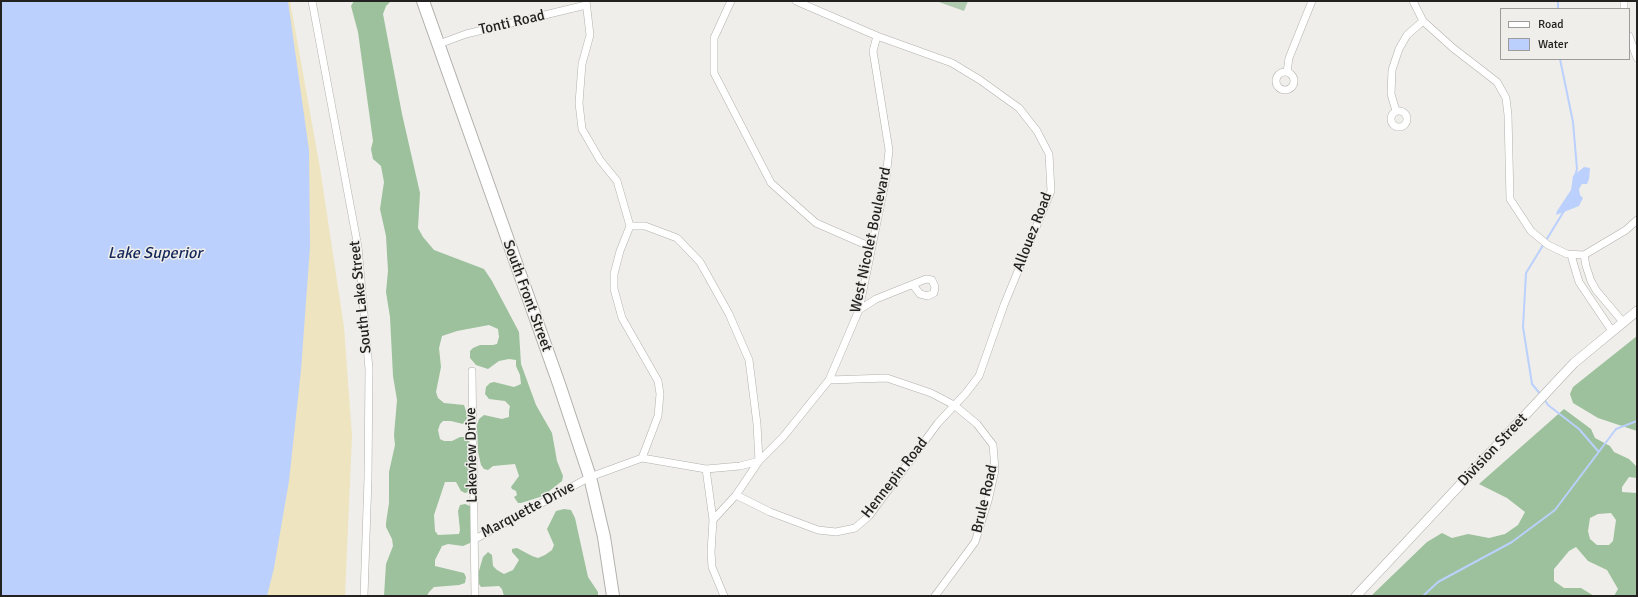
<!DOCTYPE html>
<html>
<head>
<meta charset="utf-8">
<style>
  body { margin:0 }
  #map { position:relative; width:1638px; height:597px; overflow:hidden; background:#efeeea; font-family:Signika,sans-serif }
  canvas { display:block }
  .frame { position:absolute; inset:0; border:2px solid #232221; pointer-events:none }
  .legend { position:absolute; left:1500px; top:8px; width:130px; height:52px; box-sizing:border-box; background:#efeeea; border:1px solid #9d9c9a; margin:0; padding:5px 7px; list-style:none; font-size:12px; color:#232221 }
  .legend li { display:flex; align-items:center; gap:8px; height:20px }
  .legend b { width:20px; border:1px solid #9d9c9a }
</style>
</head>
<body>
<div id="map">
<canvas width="1638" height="597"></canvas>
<div class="frame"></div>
<ul class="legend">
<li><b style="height:5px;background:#fff"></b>Road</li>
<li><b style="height:11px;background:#bbd0fc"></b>Water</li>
</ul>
</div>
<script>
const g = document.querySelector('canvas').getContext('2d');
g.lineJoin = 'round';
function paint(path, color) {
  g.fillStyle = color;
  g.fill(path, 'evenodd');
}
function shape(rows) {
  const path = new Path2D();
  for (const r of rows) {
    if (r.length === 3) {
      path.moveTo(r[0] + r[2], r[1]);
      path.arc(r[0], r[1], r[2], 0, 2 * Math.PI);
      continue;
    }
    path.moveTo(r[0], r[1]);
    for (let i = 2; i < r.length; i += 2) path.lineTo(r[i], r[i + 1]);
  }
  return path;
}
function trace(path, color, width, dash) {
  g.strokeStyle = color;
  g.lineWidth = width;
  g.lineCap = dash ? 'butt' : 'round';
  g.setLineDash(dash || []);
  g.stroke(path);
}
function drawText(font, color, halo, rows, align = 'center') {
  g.font = font + ' Signika,sans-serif';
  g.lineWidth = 3;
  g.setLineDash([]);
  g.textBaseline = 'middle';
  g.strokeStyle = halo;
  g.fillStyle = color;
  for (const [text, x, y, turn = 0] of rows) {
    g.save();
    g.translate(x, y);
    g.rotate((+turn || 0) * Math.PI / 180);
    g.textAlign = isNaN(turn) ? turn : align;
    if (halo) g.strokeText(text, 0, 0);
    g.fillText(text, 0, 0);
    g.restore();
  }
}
paint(shape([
  [936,1,968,1,964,11]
]), '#b1cbb1');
paint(shape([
  [354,1,391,1,386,6,383,14,402,114,420,193,418,228,423,237,434,250,484,269,492,281,519,332,521,364,536,405,552,433,557,461,563,476,562,481,543,496,521,503,518,503,514,497,517,495,516,491,512,489,511,487,519,476,515,464,493,466,488,470,484,469,481,465,478,452,477,425,479,419,484,415,502,419,509,417,509,411,510,406,505,401,489,399,485,394,486,387,490,383,494,382,514,387,521,384,520,375,516,366,516,360,509,359,499,361,488,369,476,365,470,358,470,351,473,348,480,345,493,345,497,344,499,337,498,329,489,325,457,331,442,336,439,348,441,367,436,392,438,398,444,403,464,405,468,417,463,424,451,421,443,421,440,424,438,430,440,439,444,441,452,441,460,437,466,437,470,443,470,488,468,492,465,493,461,491,456,482,445,482,434,515,435,531,438,535,459,534,460,530,458,511,460,505,465,504,470,506,473,535,470,543,463,546,448,544,442,546,435,560,435,566,464,573,466,577,465,583,459,585,434,587,429,592,427,596,384,596,386,564,393,546,392,539,386,527,386,523,389,503,389,472,395,445,394,435,397,400,393,376,390,317,386,292,388,271,386,236,380,209,384,182,381,166,373,159,371,149,373,141,358,32,351,6],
  [1637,336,1637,431,1598,418,1573,403,1570,394,1573,387],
  [1564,409,1591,429,1595,438,1610,446,1614,452,1629,459,1637,467,1637,478,1629,477,1622,487,1622,492,1637,493,1637,596,1614,596,1618,589,1607,570,1588,561,1576,547,1569,551,1554,569,1554,581,1564,588,1581,588,1594,596,1371,596,1427,542,1442,533,1452,538,1468,534,1489,538,1505,534,1518,525,1525,512,1507,498,1479,484],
  [1611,513,1616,520,1613,541,1609,545,1597,545,1590,539,1588,531,1590,518,1598,514],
  [564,509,571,510,575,518,588,577,598,592,598,596,504,596,502,589,499,586,481,587,479,584,478,574,483,557,488,552,492,555,493,566,497,570,504,574,513,570,519,560,512,552,512,549,517,548,532,556,538,558,545,555,552,550,554,545,547,529,556,511]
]), '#9cc19c');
paint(shape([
  [266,1,290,1,320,168,344,327,352,436,345,596,178,596]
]), '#eee4bf');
paint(shape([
  [1,1,288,1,309,150,310,247,301,370,289,481,274,568,267,596,1,596],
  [1584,167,1590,168,1589,179,1587,184,1582,184,1579,189,1580,195,1583,198,1579,206,1556,215,1557,211,1571,190,1573,176]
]), '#bbd0fc');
trace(shape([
  [1558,9,1558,1],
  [1560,59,1573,122,1577,169,1575,176],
  [1541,395,1532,384,1523,327,1526,273,1564,211],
  [1544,399,1548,405,1579,429,1598,451],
  [1423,596,1438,582,1512,542,1555,510,1616,429,1637,421]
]), '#bbd0fc', 2);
const minor = shape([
  [312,1,358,247,369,369,368,478,364,596],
  [586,1,590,35,582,64,579,103,582,129,600,160,617,181,630,226,620,251,614,274,614,289,622,318,658,381,660,394,658,416,642,458],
  [731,1,714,38,714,73,771,183,816,223,871,247],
  [1413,1,1423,21,1453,48,1497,82,1506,98,1508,115,1510,199,1531,231,1548,245,1567,254,1584,255,1626,230,1637,220],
  [1624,1,1624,9],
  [1629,36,1637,58],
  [439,44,466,34,586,5],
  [1285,81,9],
  [1287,72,1289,58,1312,1],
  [1399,119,8],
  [1396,111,1391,94,1392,70,1399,49,1407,35,1423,21],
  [630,226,645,226,677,238,700,262,729,314,749,360,757,424,759,461,736,495,713,520],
  [1571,255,1579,282,1612,331],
  [1584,255,1586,266,1591,281,1596,290,1623,322],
  [859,310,876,299,926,279,932,280,935,287,934,293,928,296,920,294,913,285],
  [472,371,475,596],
  [829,380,887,378,931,393,954,405,977,424,993,445,995,470,988,501,975,542,935,596],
  [706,469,713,520,711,552,712,567,724,596],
  [736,495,770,512,818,530,836,532,855,528,869,516,938,423,966,393,979,376,1004,305,1051,191,1049,154,1037,131,1019,108,980,80,952,63,877,36,796,1],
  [475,539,590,477,642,458,706,469,740,466,759,461,783,437,829,380,859,310,886,178,889,150,873,51,877,36]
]);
const tertiary = shape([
  [1356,596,1574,363,1637,311]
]);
const trunk = shape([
  [423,1,559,384,590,477,604,537,613,596]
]);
trace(minor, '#b1b0ac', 8);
trace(tertiary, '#b1b0ac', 10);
trace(trunk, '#b1b0ac', 14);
trace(minor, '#fff', 7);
trace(tertiary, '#fff', 9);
trace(trunk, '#fff', 12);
drawText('15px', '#232221', '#efeeea', [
  ["Tonti Road",512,23,-13],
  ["Allouez Road",1033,232,-69],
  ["West Nicolet Boulevard",871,240,-78],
  ["South Front Street",527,296,70],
  ["South Lake Street",361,297,-96],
  ["Division Street",1493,450,-47],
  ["Lakeview Drive",472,455,-91],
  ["Hennepin Road",895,478,-52],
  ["Brule Road",985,499,-77],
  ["Marquette Drive",528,510,-28]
]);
drawText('italic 16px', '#13275a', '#efeeea', [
  ["Lake Superior",155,254]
]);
</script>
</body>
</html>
